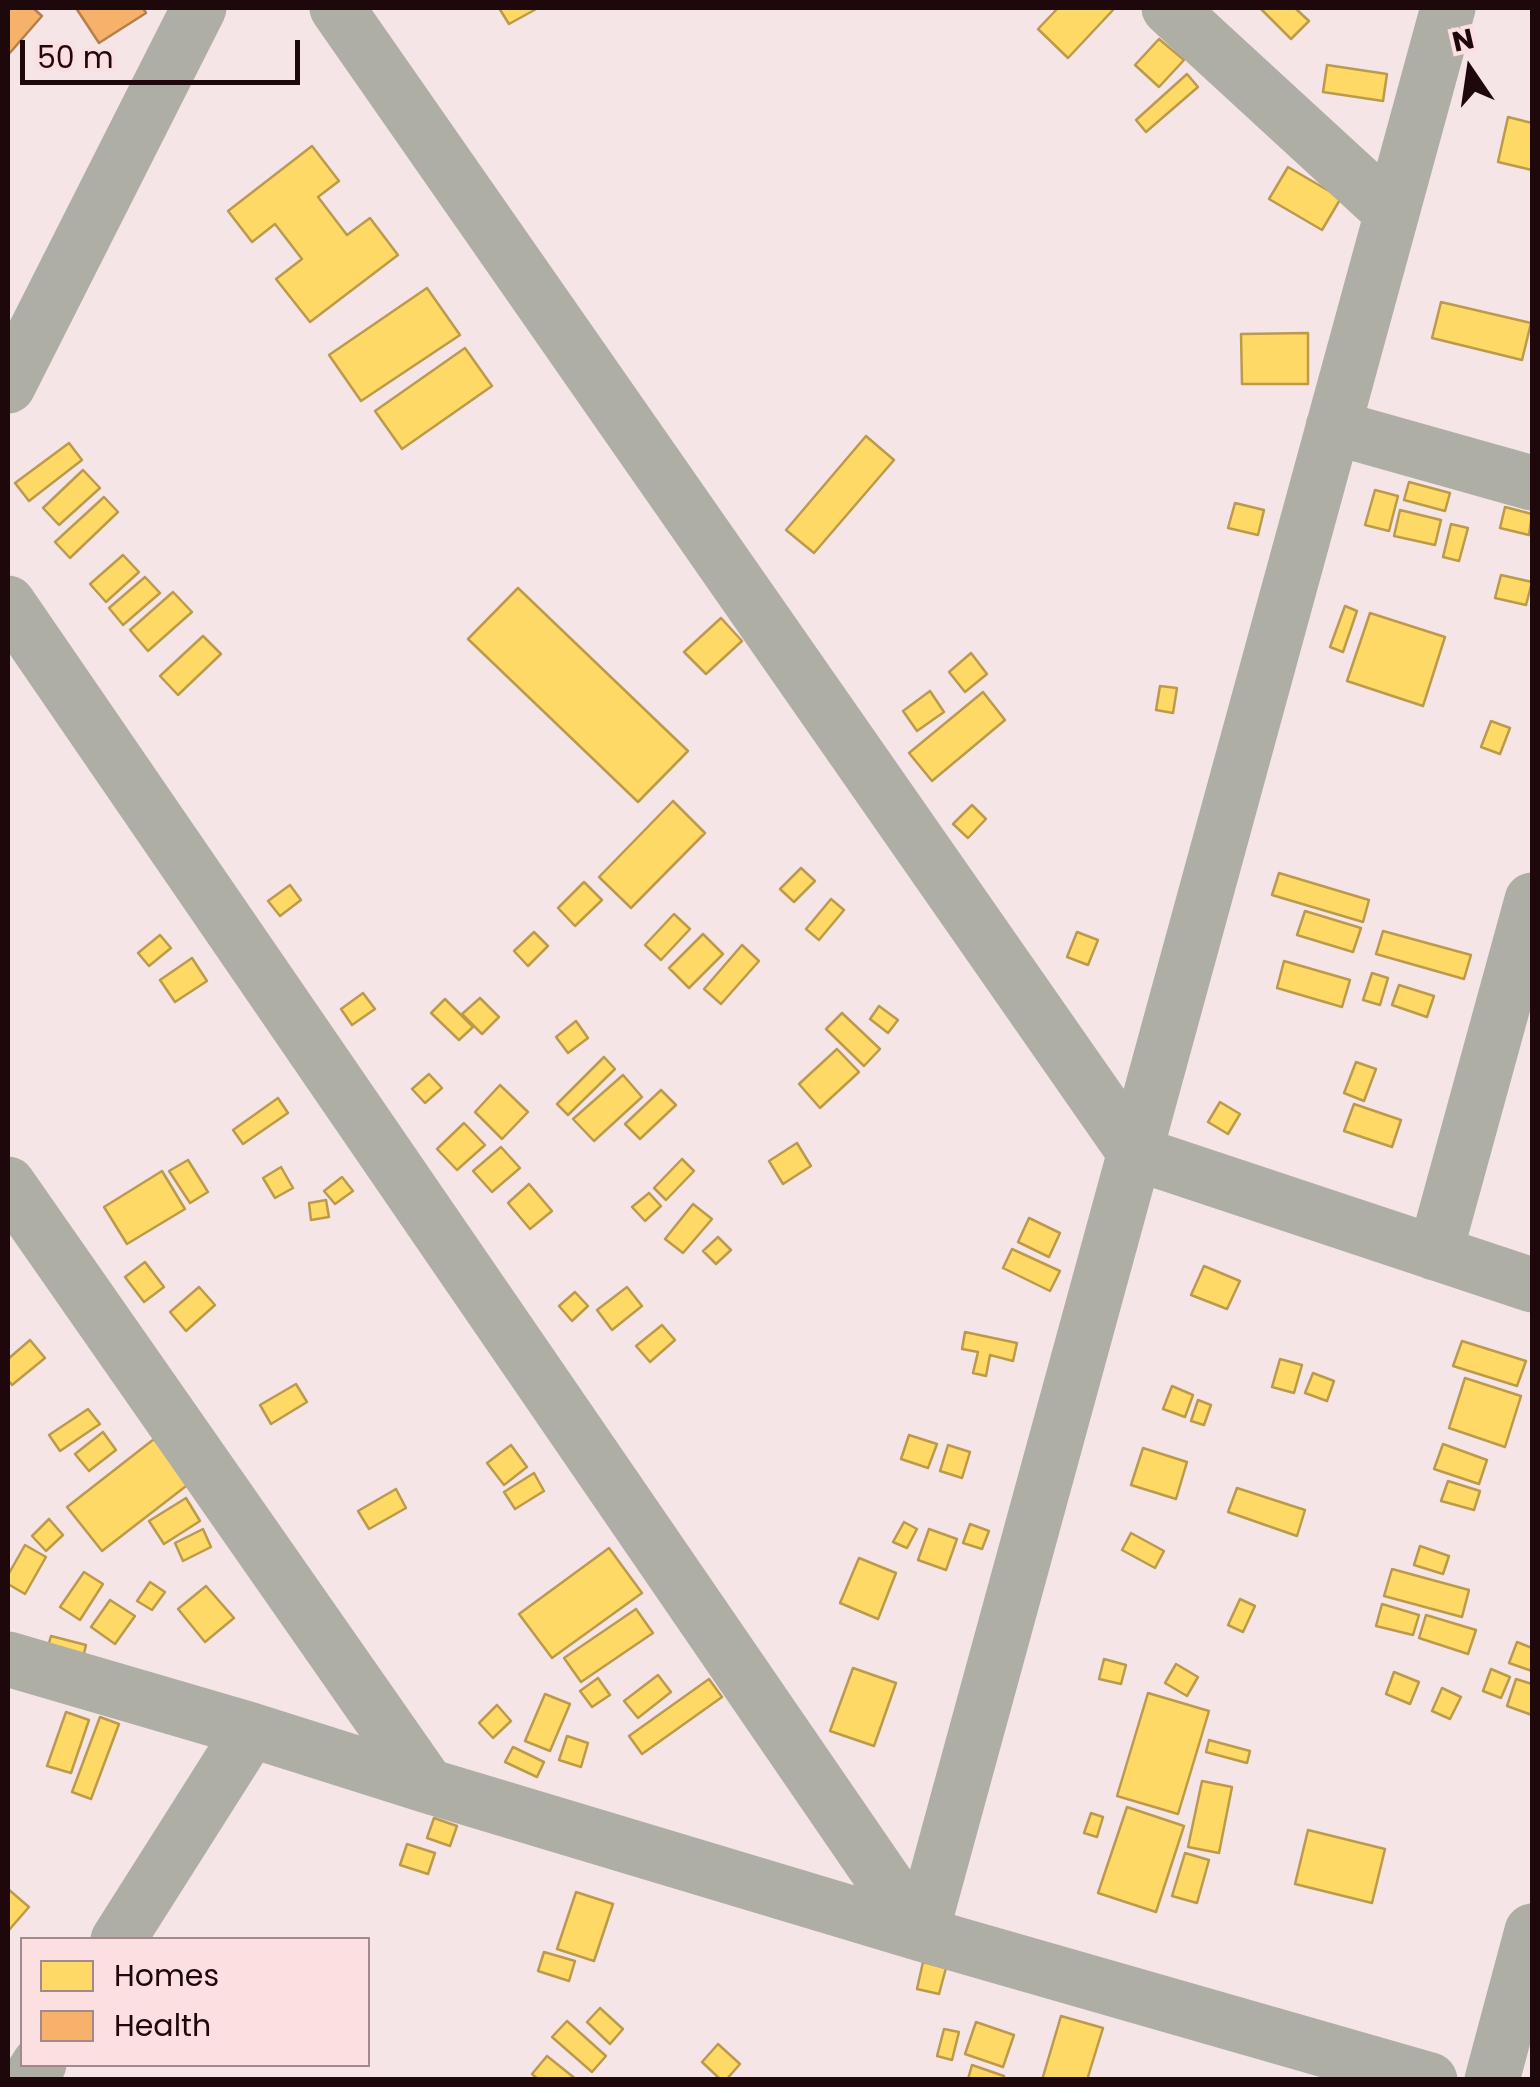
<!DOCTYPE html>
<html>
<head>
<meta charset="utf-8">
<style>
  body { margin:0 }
  #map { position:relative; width:1540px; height:2087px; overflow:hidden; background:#f5e5e7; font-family:Poppins,sans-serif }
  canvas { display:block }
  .frame { position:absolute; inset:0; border:10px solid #1e080c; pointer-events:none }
  .legend { position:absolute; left:20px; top:1937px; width:350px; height:130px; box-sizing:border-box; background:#fbdfe1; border:2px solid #a3898c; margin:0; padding:12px 18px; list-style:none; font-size:30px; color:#1e080c }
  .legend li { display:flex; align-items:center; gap:20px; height:50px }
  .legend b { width:50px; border:2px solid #a3898c }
  .north { position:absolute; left:1420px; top:20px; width:100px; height:100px; -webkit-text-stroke:8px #fbdfe1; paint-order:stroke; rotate:347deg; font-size:28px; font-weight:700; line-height:40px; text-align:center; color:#1e080c }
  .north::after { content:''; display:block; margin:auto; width:35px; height:45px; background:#1e080c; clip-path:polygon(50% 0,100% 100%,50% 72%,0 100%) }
  .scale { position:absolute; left:20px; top:40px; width:280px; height:45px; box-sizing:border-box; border:5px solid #1e080c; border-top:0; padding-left:12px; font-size:30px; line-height:35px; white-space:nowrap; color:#1e080c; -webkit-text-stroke:8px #fbdfe1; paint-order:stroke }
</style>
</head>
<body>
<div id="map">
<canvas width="1540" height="2087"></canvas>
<div class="frame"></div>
<ul class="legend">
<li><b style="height:28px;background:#ffd966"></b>Homes</li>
<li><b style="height:28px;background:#f6b26b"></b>Health</li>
</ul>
<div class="north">N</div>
<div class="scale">50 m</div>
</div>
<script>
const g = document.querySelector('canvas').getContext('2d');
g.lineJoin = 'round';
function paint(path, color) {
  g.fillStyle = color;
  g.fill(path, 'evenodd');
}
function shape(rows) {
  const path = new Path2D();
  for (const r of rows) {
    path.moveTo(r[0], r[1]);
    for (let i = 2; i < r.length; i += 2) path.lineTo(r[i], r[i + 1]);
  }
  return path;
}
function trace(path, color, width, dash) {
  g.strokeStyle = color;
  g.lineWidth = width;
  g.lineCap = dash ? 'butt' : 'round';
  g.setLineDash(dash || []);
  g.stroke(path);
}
const homes = shape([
  [499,8,538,8,509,24,499,8],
  [1058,8,1110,8,1113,10,1068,58,1038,29,1058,8],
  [1260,8,1295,8,1309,21,1291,39,1260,8],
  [1159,39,1184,60,1159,87,1135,65,1159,39],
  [1327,65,1387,74,1383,101,1323,92,1327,65],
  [1187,74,1198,87,1146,132,1136,120,1187,74],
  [1508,117,1532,123,1532,170,1498,162,1508,117],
  [312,146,339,181,318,197,347,235,370,218,398,255,310,322,276,279,302,259,275,224,252,242,228,211,312,146],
  [1288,167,1341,198,1322,230,1269,199,1288,167],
  [427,288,460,335,361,401,329,355,427,288],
  [1441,302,1531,323,1522,360,1432,338,1441,302],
  [1308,333,1308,384,1242,384,1241,334,1308,333],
  [465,348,492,386,402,449,375,411,465,348],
  [866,436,894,460,814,553,786,530,866,436],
  [69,443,82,460,29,501,15,483,69,443],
  [83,470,100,488,59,525,43,508,83,470],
  [1409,482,1450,493,1445,511,1404,500,1409,482],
  [1375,490,1398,496,1389,531,1365,525,1375,490],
  [104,497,118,512,70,558,55,542,104,497],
  [1235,503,1264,510,1258,535,1228,528,1235,503],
  [1505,507,1532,514,1529,535,1500,528,1505,507],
  [1400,510,1441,520,1435,545,1394,536,1400,510],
  [1451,524,1468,528,1459,561,1443,557,1451,524],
  [123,555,139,572,106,602,90,584,123,555],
  [1501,575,1532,582,1526,605,1495,598,1501,575],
  [145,577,160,593,123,625,109,608,145,577],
  [518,588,688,751,638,802,468,639,518,588],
  [173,592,192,612,148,651,130,630,173,592],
  [1345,606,1357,611,1343,652,1330,647,1345,606],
  [1370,613,1445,637,1423,706,1347,681,1370,613],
  [721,618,742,641,706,674,684,652,721,618],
  [203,636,221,654,178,695,160,676,203,636],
  [971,653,987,674,965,692,949,672,971,653],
  [1160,686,1177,688,1173,713,1156,710,1160,686],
  [930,691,944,712,917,731,903,711,930,691],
  [983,692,1005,720,932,781,909,753,983,692],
  [1491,721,1510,728,1500,754,1481,747,1491,721],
  [673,801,705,833,631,908,599,877,673,801],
  [972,805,986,819,968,838,953,824,972,805],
  [801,868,815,881,794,902,780,889,801,868],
  [1279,873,1369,900,1363,922,1272,895,1279,873],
  [584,882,602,900,575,926,558,908,584,882],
  [290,885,301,900,280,916,268,901,290,885],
  [831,899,844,910,819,940,806,929,831,899],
  [1305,911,1361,928,1353,952,1297,935,1305,911],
  [674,914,690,929,661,960,645,945,674,914],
  [1383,931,1471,955,1464,979,1376,954,1383,931],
  [534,932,548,946,528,966,514,951,534,932],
  [1077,932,1098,940,1088,965,1067,957,1077,932],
  [703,934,723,954,689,988,669,968,703,934],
  [160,935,171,948,149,966,138,953,160,935],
  [742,945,759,961,721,1004,704,989,742,945],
  [192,958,207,981,175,1002,160,980,192,958],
  [1284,961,1350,980,1342,1007,1277,988,1284,961],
  [1372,973,1388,978,1380,1005,1363,1000,1372,973],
  [1399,985,1434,996,1427,1017,1392,1005,1399,985],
  [363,993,375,1009,352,1025,341,1009,363,993],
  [480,998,499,1017,482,1034,462,1014,480,998],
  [445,999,473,1027,459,1040,431,1013,445,999],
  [879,1006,898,1020,888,1033,870,1019,879,1006],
  [842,1013,880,1049,864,1066,826,1029,842,1013],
  [576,1021,588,1038,568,1053,556,1037,576,1021],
  [837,1049,859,1072,820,1108,799,1084,837,1049],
  [604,1057,615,1069,568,1115,557,1104,604,1057],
  [1356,1062,1376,1069,1364,1101,1344,1093,1356,1062],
  [429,1074,442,1088,425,1103,412,1089,429,1074],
  [623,1075,642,1097,594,1141,573,1119,623,1075],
  [500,1085,528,1112,502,1139,475,1112,500,1085],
  [661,1090,676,1105,640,1139,625,1124,661,1090],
  [278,1098,288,1113,243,1144,233,1130,278,1098],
  [1220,1102,1240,1114,1228,1134,1208,1122,1220,1102],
  [1354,1104,1401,1120,1392,1147,1344,1131,1354,1104],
  [464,1123,485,1145,457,1170,437,1149,464,1123],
  [797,1143,811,1166,783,1184,769,1161,797,1143],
  [501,1147,520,1168,492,1192,473,1171,501,1147],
  [682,1159,694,1171,666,1200,654,1188,682,1159],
  [188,1160,208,1192,190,1203,169,1171,188,1160],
  [281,1167,293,1188,275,1198,263,1178,281,1167],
  [162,1171,185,1209,127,1244,104,1207,162,1171],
  [342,1177,353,1191,335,1204,324,1191,342,1177],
  [529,1184,552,1211,530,1229,508,1203,529,1184],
  [649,1193,661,1206,645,1221,632,1207,649,1193],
  [326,1200,329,1217,311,1220,309,1203,326,1200],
  [693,1204,712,1219,683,1253,665,1239,693,1204],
  [1029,1218,1060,1233,1049,1257,1018,1242,1029,1218],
  [718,1237,731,1250,716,1264,703,1251,718,1237],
  [1012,1249,1060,1271,1050,1291,1003,1268,1012,1249],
  [145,1262,164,1287,144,1302,125,1277,145,1262],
  [1204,1266,1240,1281,1227,1309,1191,1295,1204,1266],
  [199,1287,215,1305,186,1331,170,1312,199,1287],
  [627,1287,642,1306,612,1330,597,1310,627,1287],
  [575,1292,588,1306,572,1321,559,1306,575,1292],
  [662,1325,675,1340,650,1362,636,1346,662,1325],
  [965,1332,1017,1343,1013,1361,990,1355,986,1376,973,1373,978,1352,962,1349,965,1332],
  [30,1340,45,1358,12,1385,8,1380,8,1359,30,1340],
  [1462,1341,1526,1361,1517,1386,1453,1366,1462,1341],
  [1280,1359,1302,1365,1294,1393,1272,1387,1280,1359],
  [1313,1373,1334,1381,1327,1401,1305,1393,1313,1373],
  [1465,1378,1521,1396,1505,1447,1449,1428,1465,1378],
  [296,1384,307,1402,271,1424,260,1405,296,1384],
  [1172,1386,1193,1395,1185,1417,1163,1409,1172,1386],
  [1198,1400,1211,1405,1204,1425,1191,1421,1198,1400],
  [88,1409,100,1424,60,1451,49,1435,88,1409],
  [103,1432,116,1450,89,1471,75,1454,103,1432],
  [909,1435,937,1444,928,1468,901,1459,909,1435],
  [154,1439,190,1483,102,1551,67,1507,154,1439],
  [1443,1444,1487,1460,1479,1484,1434,1469,1443,1444],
  [511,1445,527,1467,504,1485,487,1463,511,1445],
  [948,1445,970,1452,962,1478,940,1471,948,1445],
  [1143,1448,1187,1462,1176,1499,1131,1485,1143,1448],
  [534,1473,544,1491,515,1509,504,1492,534,1473],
  [1448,1481,1480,1491,1474,1510,1441,1501,1448,1481],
  [1237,1488,1305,1510,1297,1536,1228,1512,1237,1488],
  [396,1489,406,1508,369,1529,358,1511,396,1489],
  [186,1498,200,1521,164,1544,149,1521,186,1498],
  [49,1519,63,1535,46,1551,32,1536,49,1519],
  [904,1522,917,1529,907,1548,893,1542,904,1522],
  [970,1524,989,1531,982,1549,963,1543,970,1524],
  [203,1529,211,1547,183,1561,175,1543,203,1529],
  [929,1529,957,1539,946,1570,918,1560,929,1529],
  [1131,1533,1164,1551,1155,1568,1122,1550,1131,1533],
  [25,1545,46,1557,25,1594,8,1584,8,1575,25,1545],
  [1420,1546,1449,1556,1443,1574,1414,1565,1420,1546],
  [609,1548,642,1593,552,1658,519,1614,609,1548],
  [859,1558,896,1573,878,1619,840,1603,859,1558],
  [1392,1569,1469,1590,1462,1617,1384,1596,1392,1569],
  [84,1572,103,1584,80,1620,60,1607,84,1572],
  [150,1582,165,1592,152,1610,137,1601,150,1582],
  [206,1586,234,1618,205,1642,178,1609,206,1586],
  [1240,1599,1255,1606,1243,1632,1228,1625,1240,1599],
  [110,1600,135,1616,115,1644,91,1627,110,1600],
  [1382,1604,1419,1615,1413,1635,1376,1626,1382,1604],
  [636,1609,653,1633,581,1682,564,1658,636,1609],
  [1426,1615,1476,1630,1468,1654,1419,1638,1426,1615],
  [51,1636,86,1645,81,1666,45,1657,51,1636],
  [1517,1642,1532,1648,1532,1671,1509,1663,1517,1642],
  [1104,1659,1126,1665,1121,1684,1099,1679,1104,1659],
  [1176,1664,1198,1677,1187,1696,1165,1683,1176,1664],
  [853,1668,896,1683,874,1746,830,1731,853,1668],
  [1491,1669,1510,1677,1501,1698,1483,1691,1491,1669],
  [1394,1672,1419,1682,1410,1704,1386,1694,1394,1672],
  [658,1675,671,1692,638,1718,624,1701,658,1675],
  [598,1678,610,1695,592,1707,580,1691,598,1678],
  [709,1679,722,1697,642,1754,629,1736,709,1679],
  [1516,1679,1532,1684,1532,1715,1507,1706,1516,1679],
  [1442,1688,1461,1697,1450,1719,1432,1711,1442,1688],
  [1148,1693,1209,1711,1178,1814,1117,1796,1148,1693],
  [545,1694,570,1704,550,1751,525,1741,545,1694],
  [497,1705,511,1721,493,1738,479,1723,497,1705],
  [66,1712,89,1720,71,1773,47,1766,66,1712],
  [100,1717,119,1724,91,1799,72,1792,100,1717],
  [567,1736,588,1743,581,1767,559,1760,567,1736],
  [1209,1740,1250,1751,1247,1763,1206,1752,1209,1740],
  [513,1747,544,1762,537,1777,505,1762,513,1747],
  [1202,1781,1232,1787,1219,1853,1188,1847,1202,1781],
  [1127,1807,1184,1826,1156,1912,1098,1893,1127,1807],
  [1091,1813,1103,1817,1097,1837,1084,1833,1091,1813],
  [434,1818,457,1826,450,1846,427,1838,434,1818],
  [1308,1830,1385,1849,1372,1903,1295,1884,1308,1830],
  [407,1844,435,1853,428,1874,400,1865,407,1844],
  [1185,1853,1209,1860,1197,1903,1172,1896,1185,1853],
  [8,1889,29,1907,9,1930,8,1928,8,1889],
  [576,1892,613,1904,594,1961,557,1949,576,1892],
  [544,1952,575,1961,569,1981,538,1971,544,1952],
  [923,1962,946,1968,939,1994,917,1989,923,1962],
  [600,2008,623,2029,610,2044,587,2022,600,2008],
  [1061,2016,1103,2028,1087,2080,1042,2080,1061,2016],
  [567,2021,606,2056,592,2072,552,2037,567,2021],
  [976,2022,1014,2035,1003,2067,965,2054,976,2022],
  [944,2029,959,2032,952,2060,937,2056,944,2029],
  [718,2044,740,2064,726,2080,721,2080,702,2062,718,2044],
  [547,2056,577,2080,539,2080,532,2074,547,2056],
  [972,2065,1004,2076,1003,2080,968,2079,972,2065]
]);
paint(homes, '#ffd966');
trace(homes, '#bc9a4b', 2.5);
const health = shape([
  [8,8,33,8,42,16,8,55,8,8],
  [76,8,143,8,146,13,99,43,76,8]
]);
paint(health, '#f6b26b');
trace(health, '#b57f4e', 2.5);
trace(shape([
  [337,8,1135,1153,1532,1285],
  [1169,8,1392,213],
  [8,386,199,8],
  [1333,427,1532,483],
  [8,603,921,1934,1448,8],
  [8,1184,428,1786],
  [1435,1253,1532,900],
  [8,1659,251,1730,428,1786,921,1934,1430,2080],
  [118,1940,251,1730],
  [29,2080,39,2064],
  [1492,2080,1532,1931]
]), '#aeaea4', 55);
</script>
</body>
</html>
